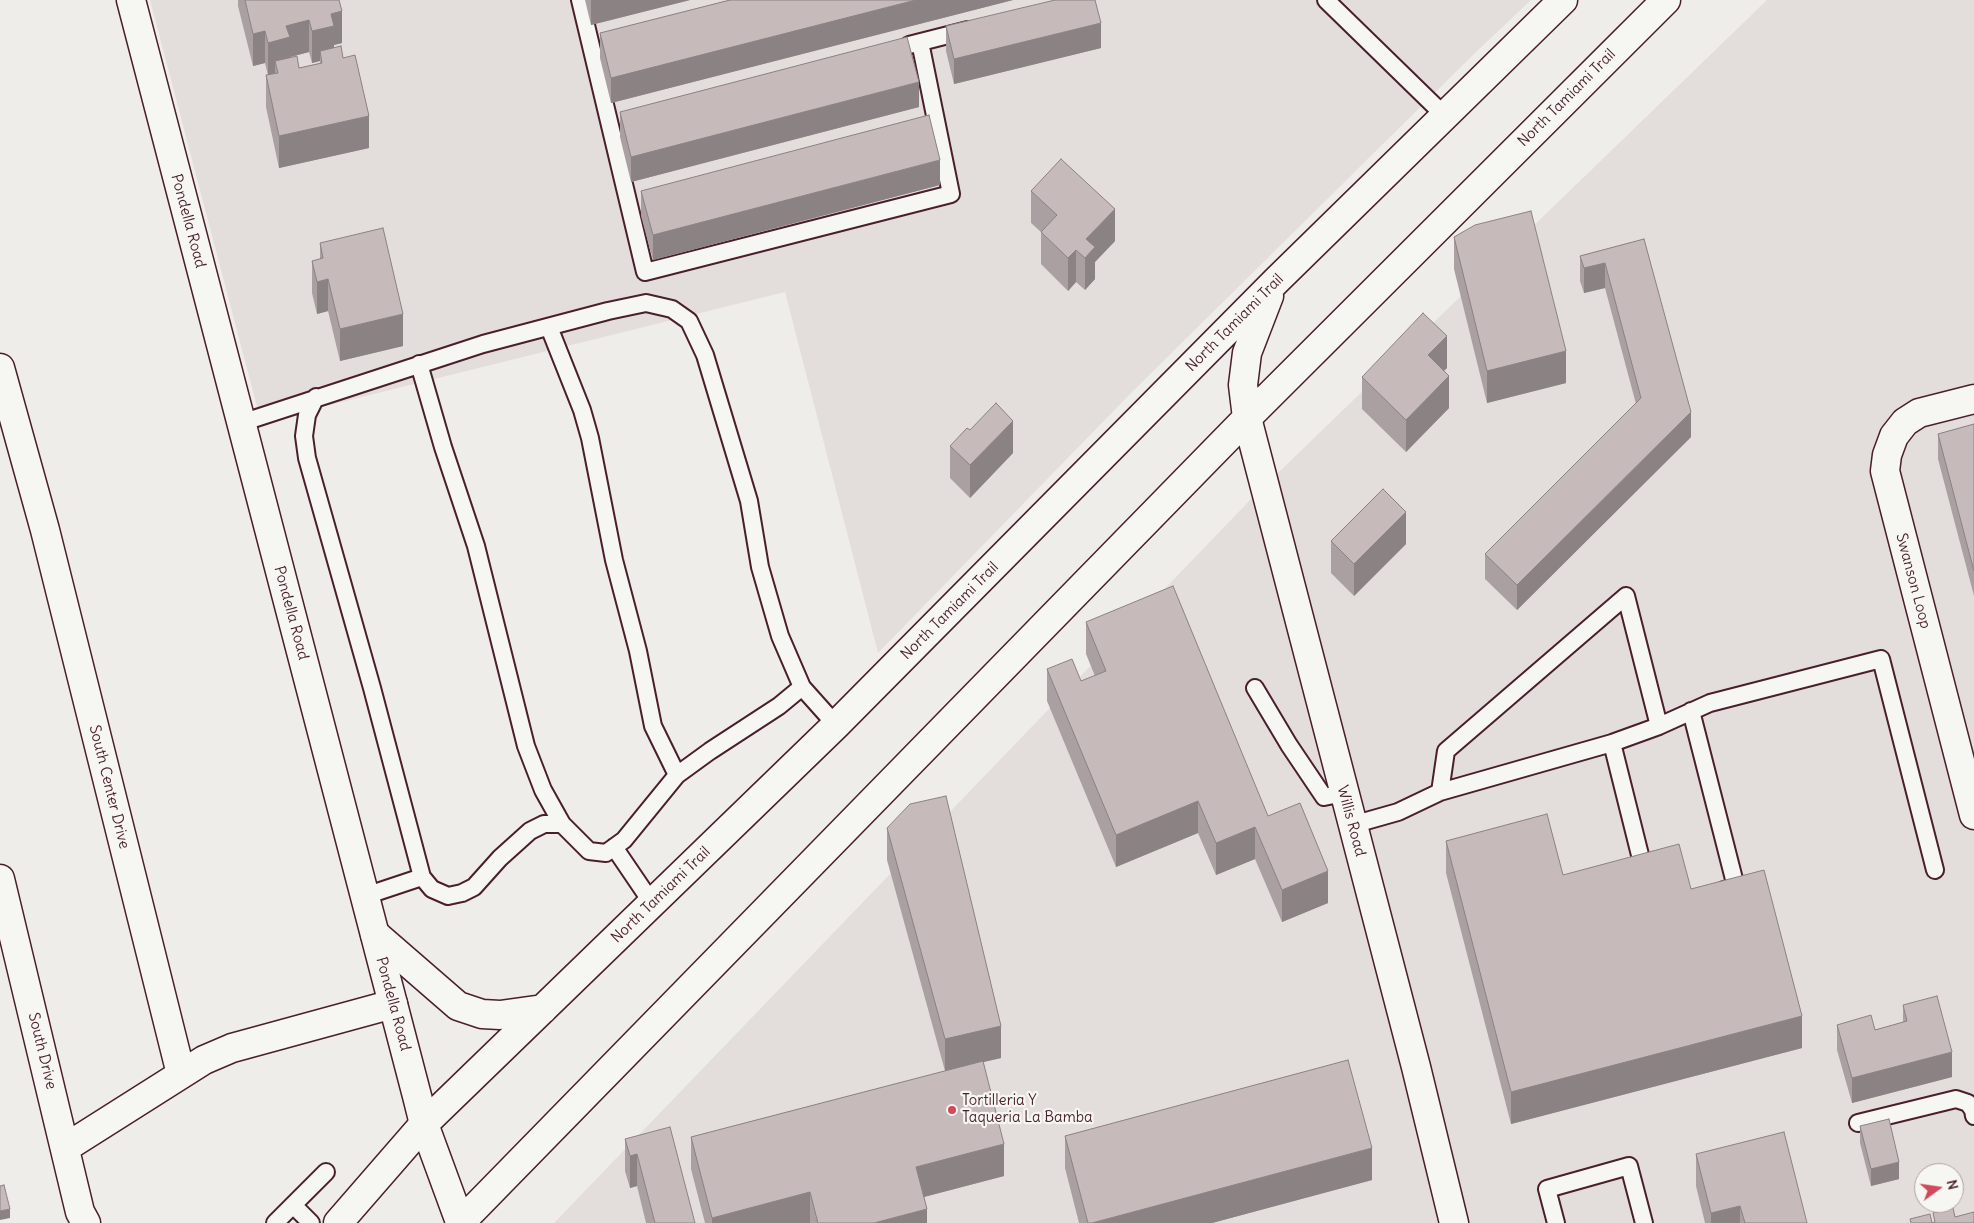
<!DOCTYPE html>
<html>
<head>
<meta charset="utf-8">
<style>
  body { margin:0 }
  #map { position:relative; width:1974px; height:1223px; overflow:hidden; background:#efedea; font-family:Delius,sans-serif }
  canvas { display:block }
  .north { position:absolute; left:1914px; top:1163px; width:50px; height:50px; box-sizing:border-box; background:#f6f6f2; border:1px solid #b1a0a2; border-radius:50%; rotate:76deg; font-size:14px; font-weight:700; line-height:20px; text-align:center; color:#4a1f2b }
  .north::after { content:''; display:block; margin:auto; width:18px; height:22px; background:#d1495b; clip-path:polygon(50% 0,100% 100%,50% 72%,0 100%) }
</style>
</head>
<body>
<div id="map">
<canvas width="1974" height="1223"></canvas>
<div class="north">N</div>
</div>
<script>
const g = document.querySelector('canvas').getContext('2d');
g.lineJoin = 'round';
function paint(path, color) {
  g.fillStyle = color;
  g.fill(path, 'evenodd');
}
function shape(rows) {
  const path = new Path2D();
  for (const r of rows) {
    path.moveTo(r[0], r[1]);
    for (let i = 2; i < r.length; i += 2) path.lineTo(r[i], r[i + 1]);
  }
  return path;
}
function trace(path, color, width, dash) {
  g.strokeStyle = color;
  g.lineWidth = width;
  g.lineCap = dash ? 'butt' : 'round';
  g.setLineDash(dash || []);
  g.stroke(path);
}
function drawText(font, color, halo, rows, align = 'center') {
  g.font = font + ' Delius,sans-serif';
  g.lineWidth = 4.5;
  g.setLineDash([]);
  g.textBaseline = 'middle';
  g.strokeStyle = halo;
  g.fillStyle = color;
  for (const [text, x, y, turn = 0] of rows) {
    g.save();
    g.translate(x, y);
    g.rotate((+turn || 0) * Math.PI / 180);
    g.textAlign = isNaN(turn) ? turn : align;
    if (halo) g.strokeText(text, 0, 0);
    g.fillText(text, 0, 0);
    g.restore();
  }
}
paint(shape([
  [150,0,1531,0,1473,55,1131,393,878,653,785,292,261,422],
  [1767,0,1974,0,1974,1223,554,1223,1252,498],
  [1924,1173,1954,1173,1954,1203,1924,1203]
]), '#e3dedc');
const service = shape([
  [580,0,645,272,951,194,920,42],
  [1326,0,1445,116],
  [909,45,968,30],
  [549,327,582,410,590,438,614,560,638,651,653,726,677,775],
  [419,364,443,447,476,546,526,746,543,790,562,824,589,851,606,853,624,840,677,775,710,751,779,706,802,687],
  [316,397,307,415,304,436,307,458,372,688,422,877,432,889,448,896,462,893,474,887,500,858,530,831,544,824,562,824],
  [241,423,483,344,608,311,646,303,672,309,689,321,705,355,749,501,760,567,780,636,802,687,836,725],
  [1255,688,1289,745,1324,797,1344,793],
  [1691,711,1736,887,1724,890],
  [1612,743,1645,875],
  [1440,792,1446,751,1626,596,1659,726],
  [1352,825,1398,812,1440,792,1612,743,1659,726,1710,703,1881,659,1935,870],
  [614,847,652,903],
  [365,896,422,877],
  [1858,1123,1956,1099,1968,1103,1973,1110,1974,1116],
  [293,1205,311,1223],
  [275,1223,326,1172],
  [1556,1223,1547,1189,1629,1166,1644,1223]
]);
const minor = shape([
  [0,368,45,530,181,1074],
  [1974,399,1919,413,1905,422,1894,436,1887,455,1885,471,1974,815],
  [1247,418,1416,1067,1454,1223],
  [0,879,80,1212,86,1223],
  [65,1148,204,1060,232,1048,393,1004]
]);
const secondary = shape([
  [131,0,417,1096,424,1124,460,1222]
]);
const primary = shape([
  [1247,418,1243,385,1247,353,1269,296],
  [375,934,458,1006,482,1014,500,1015,543,1009],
  [338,1223,424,1124,836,725,1276,281,1563,0],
  [460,1223,1247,418,1666,0]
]);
trace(service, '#4a1f2b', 20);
trace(minor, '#4a1f2b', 31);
trace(secondary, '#4a1f2b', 31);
trace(primary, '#4a1f2b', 31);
trace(service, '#f6f6f2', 16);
trace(minor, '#f6f6f2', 28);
trace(secondary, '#f6f6f2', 28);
trace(primary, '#f6f6f2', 28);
paint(shape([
  [238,0,339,0,342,43,334,45,334,48,343,58,369,148,279,168,266,107,266,75,275,73,268,75,265,63,253,66,238,6],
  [309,52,312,63,320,61,320,63,299,68,290,58,290,57],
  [585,0,690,0,591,25],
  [730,0,1013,0,611,103,600,58,600,33],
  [946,26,1101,48,954,84,946,51],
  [919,107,631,182,620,137,620,112],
  [940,185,653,260,641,216,641,191],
  [1031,191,1115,241,1095,262,1095,279,1085,290,1076,282,1068,291,1041,264,1041,232,1031,223],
  [1454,237,1566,383,1487,403,1454,269],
  [1644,239,1691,437,1517,610,1485,579,1485,554,1636,404,1605,288,1584,293,1580,281,1580,256],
  [320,243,403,346,340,361,328,311,317,314,312,293,312,261,320,259],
  [1447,368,1444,370,1449,408,1406,452,1362,409,1362,377],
  [1974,424,1974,596,1938,459,1938,434],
  [970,430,1013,453,970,498,950,478,950,446],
  [1331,541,1406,544,1354,596,1331,573],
  [1086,622,1268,816,1328,903,1282,922,1255,859,1216,875,1198,833,1116,867,1047,701,1047,669,1081,681,1095,676,1086,654],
  [887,828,1001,1058,983,1062,1004,1176,924,1197,927,1223,705,1223,691,1169,691,1137,965,1066,945,1071,887,860],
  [1446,841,1563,875,1691,889,1802,1048,1511,1124,1446,873],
  [1903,1005,1952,1077,1852,1103,1837,1050,1837,1025,1875,1030,1903,1022],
  [1860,1126,1899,1179,1871,1186,1860,1143],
  [1065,1136,1372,1180,1212,1223,1079,1223,1065,1168],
  [625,1139,695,1223,646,1223,637,1186,630,1188,625,1171],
  [1696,1154,1807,1223,1705,1223,1696,1186]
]), '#aaa0a1');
paint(shape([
  [591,0,690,0,591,25],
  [916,0,1013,0,611,103,611,78],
  [342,11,342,43,334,45,334,58,320,51,320,61,312,63,312,31,331,14],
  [309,20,309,52,290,57,290,69,275,61,275,73,268,75,268,43,286,26],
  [1101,23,1101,48,954,84,954,59],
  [265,31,265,63,253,66,253,34],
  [919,82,919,107,631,182,631,157],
  [369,116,369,148,279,168,279,136],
  [940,160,940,185,653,260,653,235],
  [1115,209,1115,241,1095,262,1095,279,1085,290,1085,258,1086,239],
  [1076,250,1076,282,1068,291,1068,258],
  [1605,263,1605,288,1584,293,1584,268],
  [328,279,328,311,317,314,317,282],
  [403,314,403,346,340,361,340,329],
  [1447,336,1447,368,1428,387,1428,355],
  [1566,351,1566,383,1487,403,1487,371],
  [1449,376,1449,408,1406,452,1406,420],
  [1691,412,1691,437,1517,610,1517,585],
  [1013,421,1013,453,970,498,970,465],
  [1406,512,1406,544,1354,596,1354,564],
  [1198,801,1198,833,1116,867,1116,835],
  [1255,827,1255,859,1216,875,1216,843],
  [1328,871,1328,903,1282,922,1282,890],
  [1802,1016,1802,1048,1511,1124,1511,1092],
  [1001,1026,1001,1058,945,1071,945,1039],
  [1952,1052,1952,1077,1852,1103,1852,1078],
  [1004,1144,1004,1176,916,1199,916,1167],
  [1372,1148,1372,1180,1212,1223,1092,1223],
  [637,1154,637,1186,630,1188,630,1156],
  [1899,1162,1899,1179,1871,1186,1871,1169],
  [810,1192,810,1223,712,1223,712,1218],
  [1740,1206,1740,1223,1711,1223,1711,1213],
  [10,1209,10,1218,0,1220,0,1211],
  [927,1209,927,1223,874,1223]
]), '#8b8283');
const building = shape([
  [245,0,339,0,342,11,331,14,334,26,312,31,309,20,286,26,290,37,268,43,265,31,253,34,245,0],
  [730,0,916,0,611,78,600,33,730,0],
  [1055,0,1095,0,1101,23,954,59,946,26,1055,0],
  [907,37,919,82,631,157,620,112,907,37],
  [341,46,343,58,355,55,369,116,279,136,266,75,278,73,275,61,297,56,299,68,322,63,320,51,341,46],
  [929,115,940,160,653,235,641,191,929,115],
  [1061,159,1115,209,1086,239,1095,247,1085,258,1076,250,1068,258,1041,232,1057,215,1031,191,1061,159],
  [1531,211,1566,351,1487,371,1454,237,1475,225,1531,211],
  [383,228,403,314,340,329,328,279,317,282,312,261,323,258,320,243,383,228],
  [1644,239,1691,412,1517,585,1485,554,1641,398,1605,263,1584,268,1580,256,1644,239],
  [1423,313,1447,336,1428,355,1449,376,1406,420,1362,377,1423,313],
  [996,403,1013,421,970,465,950,446,967,428,970,430,996,403],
  [1974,424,1974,571,1938,434,1974,424],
  [1383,489,1406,512,1354,564,1331,541,1383,489],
  [1173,586,1268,816,1300,803,1328,871,1282,890,1255,827,1216,843,1198,801,1116,835,1047,669,1072,659,1081,681,1106,671,1086,622,1173,586],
  [946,796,1001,1026,945,1039,887,828,910,804,946,796],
  [1547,814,1563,875,1679,844,1691,889,1764,870,1802,1016,1511,1092,1446,841,1547,814],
  [1937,996,1952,1052,1852,1078,1837,1025,1871,1015,1875,1030,1907,1021,1903,1005,1937,996],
  [1348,1060,1372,1148,1092,1223,1088,1223,1065,1136,1348,1060],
  [983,1061,1004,1144,916,1167,927,1209,874,1223,818,1223,810,1192,712,1218,691,1137,983,1061],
  [1889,1119,1899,1162,1871,1169,1860,1126,1889,1119],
  [670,1127,695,1223,655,1223,637,1154,630,1156,625,1139,670,1127],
  [1784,1132,1807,1223,1745,1223,1740,1206,1711,1213,1696,1154,1784,1132],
  [4,1185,10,1209,0,1211,0,1186,4,1185],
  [1953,1208,1955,1217,1974,1212,1974,1223,1911,1223,1910,1219,1930,1214,1932,1223,1935,1222,1933,1213,1953,1208]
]);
paint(building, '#c6babb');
trace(building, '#8b8283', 1);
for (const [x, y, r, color] of [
  [952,1110,5,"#d1495b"]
]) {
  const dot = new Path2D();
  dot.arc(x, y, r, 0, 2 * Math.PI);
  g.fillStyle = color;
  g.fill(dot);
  trace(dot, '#f6f6f2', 2);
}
drawText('15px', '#4a1f2b', '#f6f6f2', [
  ["North Tamiami Trail",1567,98,-45],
  ["Pondella Road",188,221,75],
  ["North Tamiami Trail",1235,323,-45],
  ["Swanson Loop",1913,581,75],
  ["North Tamiami Trail",950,611,-45],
  ["Pondella Road",291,613,75],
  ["South Center Drive",109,787,76],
  ["Willis Road",1351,821,75],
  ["North Tamiami Trail",661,895,-44],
  ["Pondella Road",393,1004,75],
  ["South Drive",42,1051,76]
]);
drawText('15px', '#4a1f2b', '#f6f6f2', [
  ["Tortilleria Y",962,1101],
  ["Taqueria La Bamba",962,1118]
], 'left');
</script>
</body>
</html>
